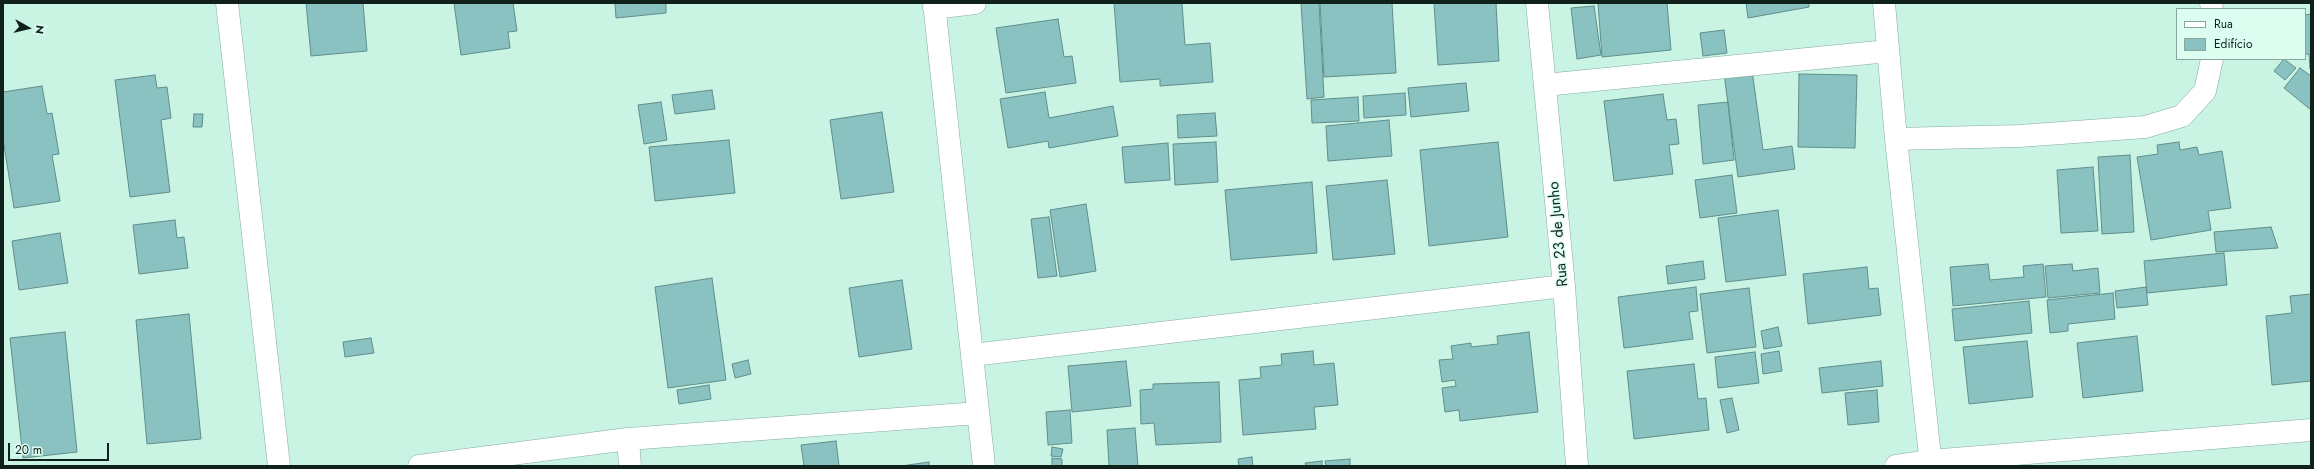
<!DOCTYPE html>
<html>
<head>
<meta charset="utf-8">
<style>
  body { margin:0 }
  #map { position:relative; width:2314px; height:469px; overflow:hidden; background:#c9f3e2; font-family:Jost,sans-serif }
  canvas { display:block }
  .frame { position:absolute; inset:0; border:4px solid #10201a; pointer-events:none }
  .legend { position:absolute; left:2176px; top:8px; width:130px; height:52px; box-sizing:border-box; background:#dcfef1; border:1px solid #8aa59b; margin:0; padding:5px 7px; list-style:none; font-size:12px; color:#10201a }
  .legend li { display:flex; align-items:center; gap:8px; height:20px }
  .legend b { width:20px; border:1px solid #8aa59b }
  .north { position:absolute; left:8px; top:8px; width:40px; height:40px; -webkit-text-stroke:3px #dcfef1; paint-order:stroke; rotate:98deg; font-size:11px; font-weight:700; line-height:16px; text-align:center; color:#10201a }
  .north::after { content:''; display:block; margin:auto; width:14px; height:18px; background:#10201a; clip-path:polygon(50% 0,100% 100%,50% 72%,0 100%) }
  .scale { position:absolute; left:8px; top:443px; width:101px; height:18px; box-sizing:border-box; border:2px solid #10201a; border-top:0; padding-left:5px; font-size:12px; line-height:14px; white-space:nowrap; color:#10201a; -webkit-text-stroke:3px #dcfef1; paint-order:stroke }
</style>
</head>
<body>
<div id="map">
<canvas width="2314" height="469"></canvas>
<div class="frame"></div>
<ul class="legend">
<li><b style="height:5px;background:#fff"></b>Rua</li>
<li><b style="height:11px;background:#89c2c0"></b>Edifício</li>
</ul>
<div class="north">N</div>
<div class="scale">20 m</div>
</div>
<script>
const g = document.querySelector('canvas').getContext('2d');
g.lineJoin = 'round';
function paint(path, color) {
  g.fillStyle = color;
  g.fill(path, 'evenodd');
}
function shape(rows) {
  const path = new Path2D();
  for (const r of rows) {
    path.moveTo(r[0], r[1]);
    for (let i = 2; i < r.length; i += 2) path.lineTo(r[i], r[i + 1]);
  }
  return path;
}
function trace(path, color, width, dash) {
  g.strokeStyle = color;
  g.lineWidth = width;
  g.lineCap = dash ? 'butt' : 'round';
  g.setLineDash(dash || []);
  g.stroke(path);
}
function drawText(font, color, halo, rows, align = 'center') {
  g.font = font + ' Jost,sans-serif';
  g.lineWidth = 3;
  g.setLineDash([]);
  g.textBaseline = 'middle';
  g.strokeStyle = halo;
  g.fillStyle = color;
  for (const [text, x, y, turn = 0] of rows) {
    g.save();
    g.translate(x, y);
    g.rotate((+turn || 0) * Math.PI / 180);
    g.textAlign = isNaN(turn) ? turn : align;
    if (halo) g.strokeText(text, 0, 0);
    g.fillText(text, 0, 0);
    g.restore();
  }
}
const building = shape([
  [306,3,363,3,367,51,311,56,306,3],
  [454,3,513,3,517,31,508,32,510,48,461,55,454,3],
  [615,3,666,3,666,13,616,18,615,3],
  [1114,3,1182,3,1185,45,1210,43,1213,82,1160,86,1160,79,1120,82,1114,3],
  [1301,3,1319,3,1324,97,1307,99,1301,3],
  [1320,3,1392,3,1396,73,1324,77,1320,3],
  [1434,3,1496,3,1499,61,1438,65,1434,3],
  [1598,3,1667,3,1671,50,1602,57,1598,3],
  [1746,3,1809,3,1809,7,1748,18,1746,3],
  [1594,6,1601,55,1577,59,1571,8,1594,6],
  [2311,14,2311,69,2310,69,2309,54,2305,54,2305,15,2311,14],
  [1058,19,1064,57,1072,56,1076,83,1006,93,996,28,1058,19],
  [1724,30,1727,53,1703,56,1700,33,1724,30],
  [2284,59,2296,68,2285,80,2274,71,2284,59],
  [2300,68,2311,76,2311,110,2284,88,2300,68],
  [1752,70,1763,150,1792,146,1795,169,1738,177,1724,74,1752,70],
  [1799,74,1857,75,1855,148,1798,147,1799,74],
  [155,75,157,88,167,87,171,118,161,120,170,192,130,197,115,80,155,75],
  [1466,83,1469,111,1411,117,1408,88,1466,83],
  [42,86,47,114,52,113,59,154,52,155,60,201,14,208,3,139,3,92,42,86],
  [712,90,715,109,675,114,672,95,712,90],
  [1045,92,1049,118,1113,106,1118,136,1049,148,1048,141,1008,148,1000,99,1045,92],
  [1405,93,1406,115,1364,118,1363,96,1405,93],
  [1663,94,1667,120,1676,119,1679,144,1669,145,1673,174,1614,181,1604,101,1663,94],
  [1358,97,1359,121,1312,123,1311,100,1358,97],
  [661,102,667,140,644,144,638,105,661,102],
  [1728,102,1734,160,1703,164,1698,105,1728,102],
  [882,112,894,192,841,199,830,120,882,112],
  [1215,113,1217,136,1178,138,1177,115,1215,113],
  [194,114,203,114,202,127,193,127,194,114],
  [1389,120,1392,156,1328,161,1326,126,1389,120],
  [729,140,735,193,655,201,649,147,729,140],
  [1216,142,1218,182,1175,185,1173,144,1216,142],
  [1498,142,1508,237,1429,246,1420,150,1498,142],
  [2179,142,2180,150,2197,147,2199,155,2222,151,2231,208,2208,211,2211,230,2151,240,2137,157,2158,154,2157,145,2179,142],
  [1168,143,1170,180,1125,183,1122,147,1168,143],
  [2130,155,2134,232,2102,234,2098,157,2130,155],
  [2093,167,2098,231,2061,233,2057,170,2093,167],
  [1732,175,1737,213,1700,218,1695,180,1732,175],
  [1387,180,1395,254,1333,260,1326,186,1387,180],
  [1312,182,1317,253,1231,260,1225,190,1312,182],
  [1086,204,1096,271,1060,277,1050,210,1086,204],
  [1778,210,1786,275,1726,282,1718,218,1778,210],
  [1049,217,1057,276,1038,278,1031,219,1049,217],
  [175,220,177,238,184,237,188,268,139,274,133,225,175,220],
  [2271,227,2278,248,2216,252,2214,232,2271,227],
  [60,233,68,283,19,290,12,241,60,233],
  [2224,253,2227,285,2147,293,2144,261,2224,253],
  [1703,261,1705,279,1668,284,1666,266,1703,261],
  [1988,264,1990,280,2024,277,2023,266,2043,264,2046,297,1953,306,1950,267,1988,264],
  [2072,264,2073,271,2098,268,2100,293,2048,298,2045,266,2072,264],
  [1867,267,1869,289,1878,288,1881,315,1808,324,1803,274,1867,267],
  [712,278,726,380,668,388,655,287,712,278],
  [902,280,912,349,859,357,849,288,902,280],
  [1696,287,1698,311,1689,312,1693,339,1624,348,1618,297,1696,287],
  [2146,287,2148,305,2117,308,2115,291,2146,287],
  [1749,288,1756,347,1707,353,1700,294,1749,288],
  [2113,293,2115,319,2068,324,2068,331,2050,333,2047,300,2113,293],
  [2311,294,2311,381,2272,385,2266,316,2292,313,2290,296,2311,294],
  [2029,301,2032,333,1955,341,1952,309,2029,301],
  [189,314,201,439,147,444,136,320,189,314],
  [1778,327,1782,346,1764,349,1761,331,1778,327],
  [65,332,77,452,23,458,10,338,65,332],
  [1529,332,1538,412,1460,421,1459,410,1445,412,1442,388,1456,386,1455,380,1442,382,1439,360,1453,359,1451,346,1471,343,1471,347,1498,344,1497,336,1529,332],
  [2137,336,2143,391,2083,398,2077,343,2137,336],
  [371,338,374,353,345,357,343,342,371,338],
  [2027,341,2033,397,1969,404,1963,347,2027,341],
  [1313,351,1314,365,1334,363,1338,405,1314,407,1316,429,1243,435,1239,380,1261,378,1260,367,1282,365,1281,354,1313,351],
  [1779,351,1782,371,1763,374,1761,354,1779,351],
  [1755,352,1759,383,1718,388,1715,357,1755,352],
  [748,360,751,374,735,378,732,364,748,360],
  [1126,361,1131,406,1072,412,1068,366,1126,361],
  [1881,361,1883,386,1822,393,1819,368,1881,361],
  [1694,364,1698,399,1706,398,1709,430,1634,439,1627,371,1694,364],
  [1219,382,1221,442,1156,445,1154,423,1141,424,1140,390,1153,389,1153,384,1219,382],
  [709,385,711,399,679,404,677,390,709,385],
  [1877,390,1879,422,1848,425,1845,393,1877,390],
  [1732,398,1739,430,1727,433,1720,400,1732,398],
  [1070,410,1072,443,1048,445,1046,412,1070,410],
  [1135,428,1138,466,1109,466,1107,430,1135,428],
  [836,441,839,466,804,466,801,445,836,441],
  [1052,447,1063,449,1061,457,1051,456,1052,447],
  [1252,457,1253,466,1239,466,1238,459,1252,457],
  [1052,458,1062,459,1062,466,1052,466,1052,458],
  [1350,459,1350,466,1326,466,1325,461,1350,459],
  [1322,461,1322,466,1306,466,1305,463,1322,461],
  [929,462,929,466,901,466,929,462]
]);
paint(building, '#89c2c0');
trace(building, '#608e8c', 1);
const minor = shape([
  [227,3,279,466],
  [934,3,984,466],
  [1537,3,1564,286,1577,466],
  [1884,3,1896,139,1931,466],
  [2211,3,2212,9],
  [934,8,975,3],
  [1545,85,1888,51],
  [1896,139,2019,136,2145,127,2182,116,2205,91,2212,59],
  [972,355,1564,286],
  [628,439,630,466],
  [419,466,628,439,978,413],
  [1896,466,1930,461,2311,430]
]);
trace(minor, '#84ac9d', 23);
trace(minor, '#fff', 22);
drawText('15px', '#10201a', '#dcfef1', [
  ["Rua 23 de Junho",1559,234,-95]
]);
</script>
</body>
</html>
